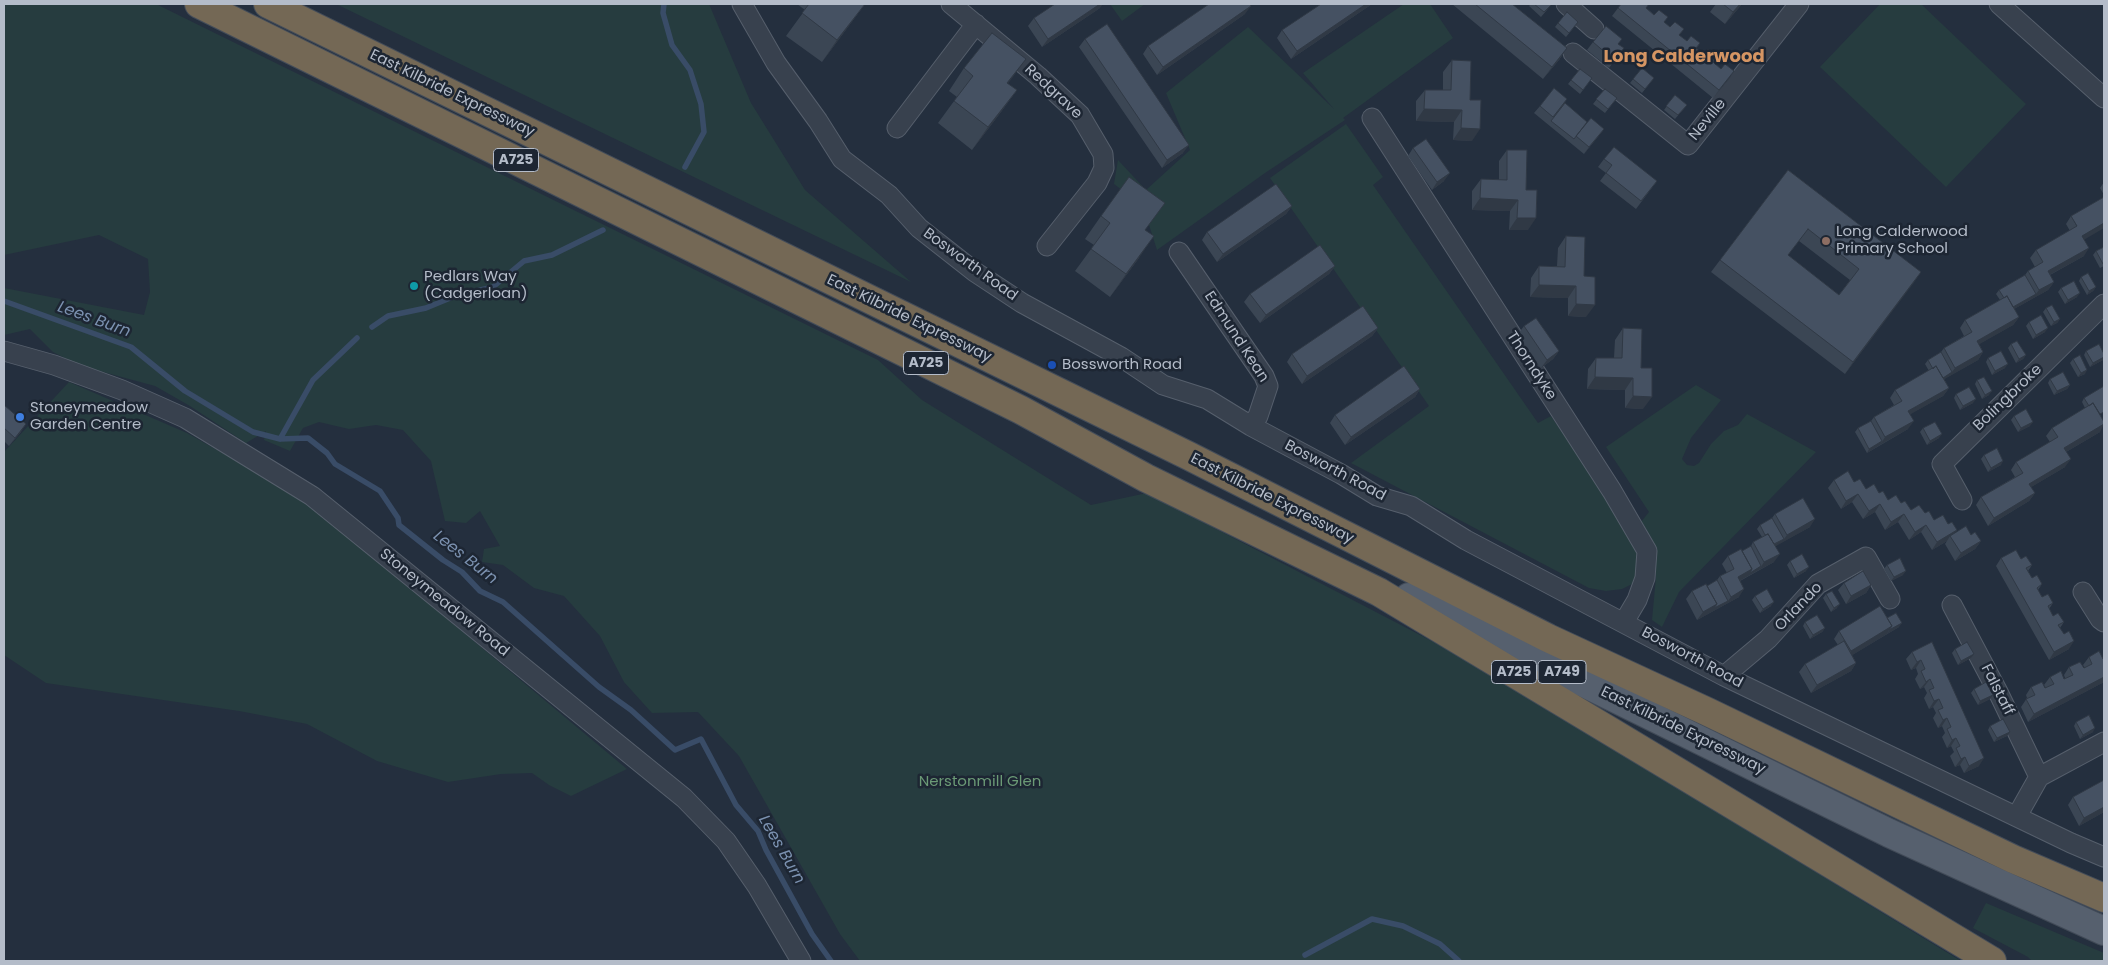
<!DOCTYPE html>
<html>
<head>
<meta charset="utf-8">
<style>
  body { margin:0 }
  #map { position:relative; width:2108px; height:965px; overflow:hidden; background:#242f3e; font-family:Poppins,sans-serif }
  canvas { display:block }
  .frame { position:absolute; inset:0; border:5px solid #b4bcc9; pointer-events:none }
</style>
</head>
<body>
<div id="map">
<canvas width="2108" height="965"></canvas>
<div class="frame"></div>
</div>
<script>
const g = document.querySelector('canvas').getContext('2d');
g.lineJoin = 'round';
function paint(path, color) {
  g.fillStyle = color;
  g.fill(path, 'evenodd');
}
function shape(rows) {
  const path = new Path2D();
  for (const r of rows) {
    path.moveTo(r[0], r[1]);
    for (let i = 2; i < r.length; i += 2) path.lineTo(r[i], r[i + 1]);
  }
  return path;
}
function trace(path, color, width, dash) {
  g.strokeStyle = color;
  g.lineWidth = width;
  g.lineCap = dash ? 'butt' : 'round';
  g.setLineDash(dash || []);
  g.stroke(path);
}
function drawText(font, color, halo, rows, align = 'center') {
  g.font = font + ' Poppins,sans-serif';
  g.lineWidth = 5;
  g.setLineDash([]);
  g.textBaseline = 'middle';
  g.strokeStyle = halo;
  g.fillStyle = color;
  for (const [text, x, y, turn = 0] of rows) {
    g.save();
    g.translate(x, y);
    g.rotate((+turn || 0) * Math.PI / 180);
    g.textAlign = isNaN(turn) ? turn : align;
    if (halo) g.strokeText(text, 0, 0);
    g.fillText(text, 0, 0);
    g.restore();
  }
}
paint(shape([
  [4,4,156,4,878,360,922,400,1091,505,1147,493,1472,662,1961,961,860,961,840,934,739,756,698,712,652,713,624,682,600,636,564,596,534,588,503,565,482,562,484,549,500,546,480,511,466,523,445,521,431,461,403,430,376,425,349,429,319,422,303,428,290,451,264,440,266,431,246,443,190,406,155,386,81,366,53,352,30,329,4,335,4,288,144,315,150,292,148,259,99,235,4,255],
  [336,4,709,4,751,103,805,190,911,282],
  [1110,4,1145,4,1122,21],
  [1404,4,1430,4,1453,38,1343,118,1345,120,1265,173,1157,250,1143,206,1114,184,1118,160,1146,190,1190,150,1166,93,1248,27,1334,109,1303,73],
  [1880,4,1921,4,2026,104,1946,187,1820,67],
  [1346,124,1383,177,1373,185,1538,423,1551,416,1636,541,1640,558,1636,582,1622,589,1606,591,1589,588,1351,463,1429,406,1270,178],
  [69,382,187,433,305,500,627,769,571,796,549,785,532,773,501,774,448,782,377,761,307,724,239,711,46,683,4,655,4,452],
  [1696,385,1721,400,1691,438,1682,459,1687,465,1694,466,1699,463,1711,444,1724,431,1738,425,1747,414,1816,452,1679,592,1662,627,1652,620,1656,577,1652,550,1641,522,1649,512,1606,447],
  [1986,903,2104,953,2104,961,2032,961,2028,957,1973,928]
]), '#263c3f');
trace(shape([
  [664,4,663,13,672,45,690,70,701,104,704,132,685,167],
  [4,301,131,347,185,391,253,432,280,439,308,438,327,453,335,464,380,491,398,518,399,525,443,560,462,572,480,591,503,602,599,687,631,710,675,750,701,739,736,805,758,831,766,850,812,934,831,961],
  [372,327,388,316,426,308,455,296,493,287,524,261,552,255,603,230],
  [280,439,313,380,357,338],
  [1305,955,1372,919,1403,926,1440,944,1459,961]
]), '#394c67', 5.5);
const street = shape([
  [742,4,776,63,818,121,842,159,889,195,919,228,975,272,1022,303,1121,357,1163,385,1207,399,1251,426,1341,474,1377,496,1411,506,1466,540,1724,676,2071,843,2104,857],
  [951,4,1038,76,1080,115,1103,154,1104,168,1097,183,1047,246],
  [1566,4,1594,29],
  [1999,4,2104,98],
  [1573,53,1688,145,1799,4],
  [1372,118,1612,491,1647,551,1645,578,1637,600,1624,622],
  [897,128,976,24],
  [1179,252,1264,376,1268,386,1258,416,1251,426],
  [4,351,54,365,122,390,185,418,312,496,684,798,726,841,757,886,801,961],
  [1962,500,1942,464,2104,304],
  [2083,592,2100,619,2104,622],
  [1952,605,1999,694,2039,777],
  [1724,676,1768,639,1818,584,1866,557,1890,599],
  [2017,816,2039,777,2104,742]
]);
const primary = shape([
  [1409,597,1889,833,2104,931]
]);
const highway = shape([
  [199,4,1021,410,1146,478,1379,592,1992,961],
  [268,4,1189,456,1548,638,1708,712,2013,859,2104,898]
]);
trace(street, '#565f6c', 21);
trace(primary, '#414a57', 30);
trace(highway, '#434c59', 30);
trace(street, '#38414e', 19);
trace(primary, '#56606e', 28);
trace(highway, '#746855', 28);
paint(shape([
  [797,4,865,4,851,23,822,62,786,36,805,10],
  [1372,4,1291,59,1277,38,1282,30],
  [1452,4,1512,4,1567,48,1559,60,1543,79],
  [1531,4,1552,4,1541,17,1529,6],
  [1716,4,1742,4,1725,24,1710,12],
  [1100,8,1042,47,1028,26,1034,18],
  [1618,8,1646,8,1670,27,1684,29,1679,35,1687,41,1700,43,1696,49,1704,55,1717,57,1713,63,1729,79,1713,98,1612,16],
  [1245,14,1157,75,1143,54,1148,46],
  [1558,23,1575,26,1566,37,1555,27],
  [1085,39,1183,153,1162,168,1079,47],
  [1593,42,1624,48,1609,68,1587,50],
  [1452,60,1470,100,1472,141,1453,140,1454,122,1416,121,1416,101,1425,90,1443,90,1443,72],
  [964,68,1008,84,1017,90,1001,112,972,150,938,123,957,97,949,91],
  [1642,68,1654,78,1642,93,1630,83],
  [1580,69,1592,78,1580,94,1568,84],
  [1605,89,1617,98,1605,113,1593,104],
  [1675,95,1687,105,1675,119,1664,110],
  [1565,103,1587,122,1604,129,1584,154,1534,113,1540,106],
  [1413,148,1444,181,1432,190,1408,156],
  [1507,150,1526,190,1528,230,1509,230,1510,211,1472,210,1472,191,1481,179,1499,180,1499,161],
  [1604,159,1657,181,1636,209,1600,181,1606,173,1598,167],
  [1788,170,1921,272,1845,374,1711,272],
  [1799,241,1850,280,1839,295,1788,255],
  [2104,182,2104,195,2100,188],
  [1292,206,1286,214,1217,262,1202,240,1207,232],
  [1101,216,1146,230,1139,258,1110,297,1075,271,1094,245,1085,239],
  [2071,216,2084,239,2084,256,2050,275,2054,282,2048,290,2014,309,2019,317,2013,325,1979,344,1983,352,1978,360,1944,379,1949,388,1943,396,1910,414,1908,429,1867,453,1855,432,1858,428,1871,421,1874,417,1894,405,1890,398,1895,390,1929,371,1925,364,1928,360,1941,352,1944,348,1964,336,1960,328,1965,320,2000,300,1996,294,1999,290,2025,275,2028,271,2035,267,2030,258,2036,250,2070,231,2066,224],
  [1566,236,1584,276,1586,317,1568,316,1568,298,1530,297,1531,278,1539,266,1557,266,1558,248],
  [2104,247,2104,266,2100,268,2093,255,2096,251],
  [1335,266,1329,274,1260,323,1244,302,1250,294],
  [2081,277,2096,287,2093,291,2087,295,2079,281],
  [2061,288,2077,297,2065,304,2058,292],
  [2046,308,2060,319,2057,323,2051,326,2043,312],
  [2029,322,2045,332,2033,339,2026,326],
  [1524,326,1559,351,1553,359,1541,368,1518,334],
  [1378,328,1372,336,1302,384,1287,362,1292,354],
  [1623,328,1641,368,1643,409,1625,408,1625,390,1587,389,1588,369,1596,358,1614,358,1615,340],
  [2011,344,2026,355,2023,359,2016,363,2008,348],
  [2086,351,2103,360,2090,367,2084,355],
  [1988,358,2005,368,1992,375,1986,362],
  [2073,359,2085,374,2078,377,2070,363],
  [2050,379,2070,385,2067,389,2054,395,2048,383],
  [1977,380,1989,395,1982,399,1975,384],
  [1420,389,1415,397,1345,445,1330,423,1335,415],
  [1956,394,1973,403,1960,410,1954,398],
  [2084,398,2101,416,2100,432,2066,452,2065,467,2031,487,2035,493,2029,501,1988,526,1976,505,1981,497,2015,477,2011,470,2016,462,2050,442,2046,436,2052,428,2085,408,2082,402],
  [4,405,21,432,9,446,4,441],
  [2014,416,2030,426,2018,432,2011,420],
  [1923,428,1939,438,1927,445,1920,432],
  [1984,455,2001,465,1988,472,1981,459],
  [1834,480,1854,482,1866,489,1879,493,1888,500,1901,503,1911,510,1925,513,1934,520,1948,524,1957,530,1955,533,1971,535,1981,541,1975,549,1955,561,1945,544,1947,541,1932,550,1921,532,1909,540,1898,522,1885,530,1875,512,1863,519,1852,502,1841,509,1828,488],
  [1775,514,1810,527,1775,546,1774,562,1740,581,1739,597,1697,620,1686,599,1692,591,1707,586,1717,580,1720,576,1727,573,1722,564,1728,556,1742,551,1751,546,1753,542,1762,537,1757,529,1760,525,1772,518],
  [2001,558,2021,559,2032,565,2028,571,2032,578,2042,584,2038,590,2042,597,2053,603,2049,609,2053,616,2064,622,2060,628,2064,634,2069,649,2049,660,1996,566],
  [1790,561,1806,571,1794,578,1787,565],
  [1887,565,1903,575,1891,581,1884,569],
  [1844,583,1871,585,1866,593,1846,604,1838,590],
  [1826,594,1837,608,1831,612,1823,598],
  [1755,596,1771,606,1760,613,1752,600],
  [1887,618,1899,627,1852,655,1856,663,1851,671,1811,693,1799,672,1805,664,1838,645,1834,639,1839,631],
  [1805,622,1825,628,1822,632,1810,639,1803,626],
  [1932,642,1979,766,1964,773,1960,765,1955,767,1950,756,1954,752,1951,746,1947,748,1942,737,1945,733,1942,726,1938,728,1933,718,1936,713,1933,707,1929,709,1924,698,1927,693,1924,687,1920,689,1915,679,1918,674,1916,668,1911,670,1906,659,1912,652],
  [1955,649,1974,654,1971,658,1958,665,1952,653],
  [2104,652,2104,682,2028,722,2021,707,2027,698,2026,695,2031,687,2046,688,2044,685,2050,677,2064,679,2065,678,2064,675,2069,667,2084,668,2085,668,2083,665,2089,657,2103,659,2104,658,2103,655],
  [1974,689,1993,695,1990,699,1978,705,1971,693],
  [2076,722,2093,732,2080,739,2074,726],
  [1990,726,2010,732,2007,736,1994,742,1988,730],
  [2104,780,2104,812,2079,826,2068,805,2073,797]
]), '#3b4654');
paint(shape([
  [865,4,851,23,822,62,837,40],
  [1100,4,1103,4,1100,8,1042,47,1048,39],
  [1366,4,1372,4,1291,59,1297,51],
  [1740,4,1742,4,1725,24,1733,12],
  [1251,6,1245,14,1157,75,1163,67],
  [1567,48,1559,60,1543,79,1552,67],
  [1026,59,1010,81,991,105,1007,83],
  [1734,71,1729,79,1713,98,1719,90],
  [1017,90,1001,112,972,150,988,127],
  [1424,109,1462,110,1454,122,1416,121],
  [1461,128,1480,129,1472,141,1453,140],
  [1604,129,1598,137,1584,154,1589,147],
  [1189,145,1183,153,1162,168,1167,160],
  [1450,173,1444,181,1432,190,1437,182],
  [1480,198,1518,200,1510,211,1472,210],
  [1292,206,1286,214,1217,262,1223,254],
  [1517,218,1536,218,1528,230,1509,230],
  [2104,223,2104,228,2077,244,2082,236],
  [1154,236,1139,258,1110,297,1126,274],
  [2089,248,2084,256,2042,279,2048,271],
  [1335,266,1329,274,1260,323,1266,315],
  [1921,272,1913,284,1845,374,1853,362],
  [2054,282,2048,290,2007,313,2010,309,2036,294,2039,290],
  [1539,285,1576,286,1568,298,1530,297],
  [2096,287,2093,291,2087,295,2089,291],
  [2080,293,2077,297,2065,304,2068,300],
  [1576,304,1595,305,1586,317,1568,316],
  [2019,317,2013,325,1971,349,1977,341],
  [2060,319,2057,323,2051,326,2054,322],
  [1378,328,1372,336,1302,384,1307,376],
  [2048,328,2045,332,2033,339,2036,335],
  [1559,351,1553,359,1541,368,1547,360],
  [1983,352,1978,360,1936,384,1939,380,1952,372,1955,368],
  [2026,355,2023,359,2016,363,2019,359],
  [2104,357,2103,360,2090,367,2093,363],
  [2008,364,2005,368,1992,375,1995,371],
  [2087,370,2085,374,2078,377,2081,373],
  [1595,377,1633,378,1625,390,1587,389],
  [2070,385,2067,389,2054,395,2057,391],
  [1949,388,1943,396,1902,419,1908,411],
  [1420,389,1415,397,1345,445,1351,437],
  [1992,391,1989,395,1982,399,1985,395],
  [1633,396,1652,397,1643,409,1625,408],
  [1976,399,1973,403,1960,410,1963,406],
  [1914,421,1908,429,1880,445,1885,437],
  [2033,422,2030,426,2018,432,2021,428],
  [26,424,21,432,9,446,15,438],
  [2104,424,2100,432,2059,456,2064,448],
  [1942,434,1939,438,1927,445,1930,441],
  [1882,441,1880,445,1867,453,1869,449],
  [2071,459,2065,467,2023,492,2029,484],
  [2003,461,2001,465,1988,472,1991,468],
  [2035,493,2029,501,1988,526,1994,518],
  [1858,494,1852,502,1841,509,1846,501],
  [1880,504,1875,512,1863,519,1869,511],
  [1904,514,1898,522,1885,530,1891,522],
  [1815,519,1810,527,1769,550,1772,546,1784,539,1787,535],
  [1926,525,1921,532,1909,540,1915,532],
  [1957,530,1952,538,1950,536,1947,541,1932,550,1937,542],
  [1981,541,1975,549,1955,561,1961,553],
  [1780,554,1774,562,1759,570,1764,562],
  [1761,566,1759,570,1732,585,1738,577,1752,569],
  [1809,567,1806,571,1794,578,1797,574],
  [1906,571,1903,575,1891,581,1894,577],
  [1871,585,1866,593,1846,604,1851,596],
  [1744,589,1739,597,1697,620,1703,612,1717,604,1728,601,1731,597],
  [1774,602,1771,606,1760,613,1763,609],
  [1840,604,1837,608,1831,612,1834,608],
  [1902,623,1899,627,1887,634,1889,630],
  [1892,626,1887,634,1846,659,1851,651],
  [1825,628,1822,632,1810,639,1813,635],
  [2074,641,2069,649,2049,660,2054,652],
  [1974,654,1971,658,1958,665,1961,661],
  [1921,660,1916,668,1911,670,1917,662],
  [1856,663,1851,671,1811,693,1817,685],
  [2104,677,2104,682,2028,722,2034,714],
  [1930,679,1924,687,1920,689,1926,682],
  [1993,695,1990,699,1978,705,1980,701],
  [1939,699,1933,707,1929,709,1934,701],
  [1947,718,1942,726,1938,728,1943,720],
  [2095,728,2093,732,2080,739,2083,735],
  [2010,732,2007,736,1994,742,1997,738],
  [1956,738,1951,746,1947,748,1952,740],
  [1965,757,1960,765,1955,767,1961,759],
  [1984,758,1979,766,1964,773,1969,766],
  [2104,807,2104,812,2079,826,2084,818]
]), '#303945');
const building = shape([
  [809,4,865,4,837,40,802,13,809,4],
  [1055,4,1100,4,1048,39,1034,18,1055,4],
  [1209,4,1249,4,1251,6,1163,67,1148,46,1209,4],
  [1321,4,1366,4,1297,51,1282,30,1321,4],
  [1475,4,1512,4,1567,48,1552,67,1475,4],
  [1534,4,1552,4,1544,12,1534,4],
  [1621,4,1649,4,1646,8,1654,15,1659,10,1668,17,1664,22,1670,27,1675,22,1684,29,1679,35,1687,41,1691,36,1700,43,1696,48,1704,55,1708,49,1717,57,1713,62,1721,69,1725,64,1734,71,1719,90,1618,8,1621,4],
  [1723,4,1740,4,1733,12,1723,4],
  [1567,12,1578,22,1569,33,1558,23,1567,12],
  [1107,24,1189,145,1167,160,1085,39,1107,24],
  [1606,26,1622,39,1618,44,1624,48,1614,60,1593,42,1606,26],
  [992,33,1026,59,1007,83,1017,90,988,127,954,101,973,76,964,68,992,33],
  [1452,60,1471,61,1470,100,1481,100,1480,129,1461,128,1462,110,1424,109,1425,90,1451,90,1452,60],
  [1642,68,1654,78,1645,89,1633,79,1642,68],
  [1580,69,1592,78,1583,90,1571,80,1580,69],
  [1554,88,1567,99,1553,117,1540,106,1554,88],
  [1605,89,1617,98,1608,109,1596,99,1605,89],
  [1675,95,1687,105,1678,115,1666,106,1675,95],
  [1565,103,1587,122,1574,139,1551,121,1565,103],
  [1591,118,1604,129,1589,147,1576,136,1591,118],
  [1426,139,1450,173,1437,182,1413,148,1426,139],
  [1614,147,1657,181,1641,201,1606,173,1612,165,1604,159,1614,147],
  [1507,150,1527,150,1526,190,1537,190,1536,218,1517,218,1518,200,1480,198,1481,179,1507,180,1507,150],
  [1788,170,1921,272,1853,362,1720,260,1788,170],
  [1808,229,1859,269,1839,295,1788,255,1808,229],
  [1129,177,1165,203,1145,230,1154,236,1126,274,1091,249,1110,223,1101,216,1129,177],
  [1276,184,1292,206,1223,254,1207,232,1276,184],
  [2104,197,2104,223,2082,236,2089,248,2048,271,2054,282,2039,290,2028,271,2043,262,2036,250,2077,226,2071,216,2104,197],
  [1566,236,1585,237,1584,276,1595,277,1595,305,1576,304,1576,286,1539,285,1539,266,1565,267,1566,236],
  [1320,245,1335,266,1266,315,1250,294,1320,245],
  [2104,247,2104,263,2103,264,2096,251,2104,247],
  [2088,273,2096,287,2089,291,2081,277,2088,273],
  [2025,275,2036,294,2013,307,2007,296,2004,298,1999,290,2025,275],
  [2074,281,2080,293,2068,300,2061,288,2074,281],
  [2007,296,2019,317,1977,341,1983,352,1955,368,1944,348,1972,332,1965,320,2007,296],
  [2052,305,2060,319,2054,322,2046,308,2052,305],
  [1363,306,1378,328,1307,376,1292,354,1363,306],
  [2041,315,2048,328,2036,335,2029,322,2041,315],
  [1536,318,1559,351,1547,360,1524,326,1536,318],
  [1623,328,1642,329,1641,368,1652,368,1652,397,1633,396,1633,378,1595,377,1596,358,1622,358,1623,328],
  [2017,341,2026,355,2019,359,2011,344,2017,341],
  [2099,344,2104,354,2104,357,2093,363,2086,351,2099,344],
  [2001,351,2008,364,1995,371,1988,358,2001,351],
  [1941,352,1952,372,1943,378,1936,366,1933,369,1928,360,1941,352],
  [2080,355,2087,370,2081,373,2073,359,2080,355],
  [1404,366,1420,389,1351,437,1335,415,1404,366],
  [1936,366,1949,388,1908,411,1914,421,1885,437,1874,417,1902,401,1895,390,1936,366],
  [2063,372,2070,385,2057,391,2050,379,2063,372],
  [1984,377,1992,391,1985,395,1977,380,1984,377],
  [2104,386,2104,412,2100,414,2093,403,2089,406,2084,398,2104,386],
  [1969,387,1976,399,1963,406,1956,394,1969,387],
  [2093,403,2104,422,2104,424,2064,448,2071,459,2029,484,2035,493,1994,518,1981,497,2023,473,2016,462,2058,437,2052,428,2093,403],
  [4,405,26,424,15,438,4,428,4,405],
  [2026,409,2033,422,2021,428,2014,416,2026,409],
  [1871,421,1882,441,1869,449,1858,428,1871,421],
  [1935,422,1942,434,1930,441,1923,428,1935,422],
  [1997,448,2003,461,1991,468,1984,455,1997,448],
  [1848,471,1854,482,1860,479,1866,489,1874,484,1879,493,1883,491,1888,500,1896,495,1901,503,1905,501,1911,510,1919,505,1925,513,1929,511,1934,520,1943,515,1948,524,1952,522,1957,530,1937,542,1926,525,1915,532,1904,514,1891,522,1880,504,1869,511,1858,494,1846,501,1834,480,1848,471],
  [1803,498,1815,519,1787,535,1775,514,1803,498],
  [1772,518,1784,539,1774,544,1768,534,1765,535,1760,525,1772,518],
  [1966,526,1971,535,1975,532,1981,541,1961,553,1950,536,1966,526],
  [1768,534,1780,554,1764,562,1753,542,1768,534],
  [1751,546,1761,566,1750,573,1752,569,1742,551,1751,546],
  [1741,549,1752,569,1738,577,1744,589,1731,597,1720,576,1734,569,1728,556,1741,549],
  [2016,550,2021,559,2026,556,2032,565,2026,568,2032,578,2037,575,2042,584,2037,588,2042,597,2048,594,2053,603,2048,606,2053,616,2058,613,2064,622,2058,625,2064,634,2069,631,2074,641,2054,652,2001,558,2016,550],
  [1802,554,1809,567,1797,574,1790,561,1802,554],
  [1900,558,1906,571,1894,577,1887,565,1900,558],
  [1863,571,1871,585,1851,596,1844,583,1863,571],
  [1717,580,1728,601,1714,608,1717,604,1707,586,1717,580],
  [1706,584,1717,604,1703,612,1692,591,1706,584],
  [1767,589,1774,602,1763,609,1755,596,1767,589],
  [1832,591,1840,604,1834,608,1826,594,1832,591],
  [1880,606,1892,626,1851,651,1839,631,1880,606],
  [1896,613,1902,623,1889,630,1892,626,1887,618,1896,613],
  [1817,615,1825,628,1813,635,1805,622,1817,615],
  [1844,641,1856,663,1817,685,1805,664,1844,641],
  [1932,642,1984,758,1969,766,1965,757,1961,759,1956,748,1960,746,1956,738,1952,740,1947,729,1951,727,1947,718,1943,720,1938,710,1943,708,1939,699,1934,701,1929,690,1934,688,1930,679,1926,682,1921,671,1925,669,1921,660,1917,662,1912,652,1932,642],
  [1967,642,1974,654,1961,661,1955,649,1967,642],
  [2099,651,2103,659,2104,658,2104,677,2034,714,2026,699,2035,695,2031,687,2042,682,2045,688,2054,684,2050,677,2061,671,2064,679,2073,675,2069,667,2080,662,2084,668,2092,664,2089,657,2099,651],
  [1986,682,1993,695,1980,701,1974,689,1986,682],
  [2089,715,2095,728,2083,735,2076,722,2089,715],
  [2003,719,2010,732,1997,738,1990,726,2003,719],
  [2104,780,2104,807,2084,818,2073,797,2104,780]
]);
paint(building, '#455162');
trace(building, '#303945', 1);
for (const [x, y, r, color] of [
  [1826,241,5,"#8d6e63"],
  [414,286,5,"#0f9aa8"],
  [1052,365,5,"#1a4fb4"],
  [20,417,5,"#3f7fe0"]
]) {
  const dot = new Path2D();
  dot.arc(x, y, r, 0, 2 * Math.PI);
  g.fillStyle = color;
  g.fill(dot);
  trace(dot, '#1d2633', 2);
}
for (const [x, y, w] of [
  [516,160,45],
  [926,363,45],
  [1514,672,45],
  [1562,672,48]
]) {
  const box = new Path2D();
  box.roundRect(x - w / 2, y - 11.5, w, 23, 4);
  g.fillStyle = '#1d2633';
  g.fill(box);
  trace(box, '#b4bcc9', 1);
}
drawText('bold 14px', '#b4bcc9', null, [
  ["A725",516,160],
  ["A725",926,363],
  ["A725",1514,672],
  ["A749",1562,672]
]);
drawText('15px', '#b4bcc9', '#1d2633', [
  ["Redgrave",1053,92,43],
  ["East Kilbride Expressway",452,94,26],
  ["Neville",1708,120,-51],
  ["Bosworth Road",970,265,36],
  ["East Kilbride Expressway",909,319,26],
  ["Edmund Kean",1236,337,57],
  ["Thorndyke",1531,366,57],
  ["Bolingbroke",2008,398,-44],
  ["Bosworth Road",1335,471,28],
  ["East Kilbride Expressway",1272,499,27],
  ["Stoneymeadow Road",444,603,39],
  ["Orlando",1799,607,-46],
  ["Bosworth Road",1692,658,28],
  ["Falstaff",1997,690,63],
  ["East Kilbride Expressway",1683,731,26]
]);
drawText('15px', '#b4bcc9', '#1d2633', [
  ["Long Calderwood",1836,232],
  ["Primary School",1836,249],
  ["Pedlars Way",424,277],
  ["(Cadgerloan)",424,294],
  ["Bossworth Road",1062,365],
  ["Stoneymeadow",30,408],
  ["Garden Centre",30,425]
], 'left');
drawText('15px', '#6b9a76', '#1d2633', [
  ["Nerstonmill Glen",980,782]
]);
drawText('italic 16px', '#7c92b1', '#1d2633', [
  ["Lees Burn",94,320,20],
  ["Lees Burn",465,558,38],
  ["Lees Burn",781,850,60]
]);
drawText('bold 18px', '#d59563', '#1d2633', [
  ["Long Calderwood",1684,57]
]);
</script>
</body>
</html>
